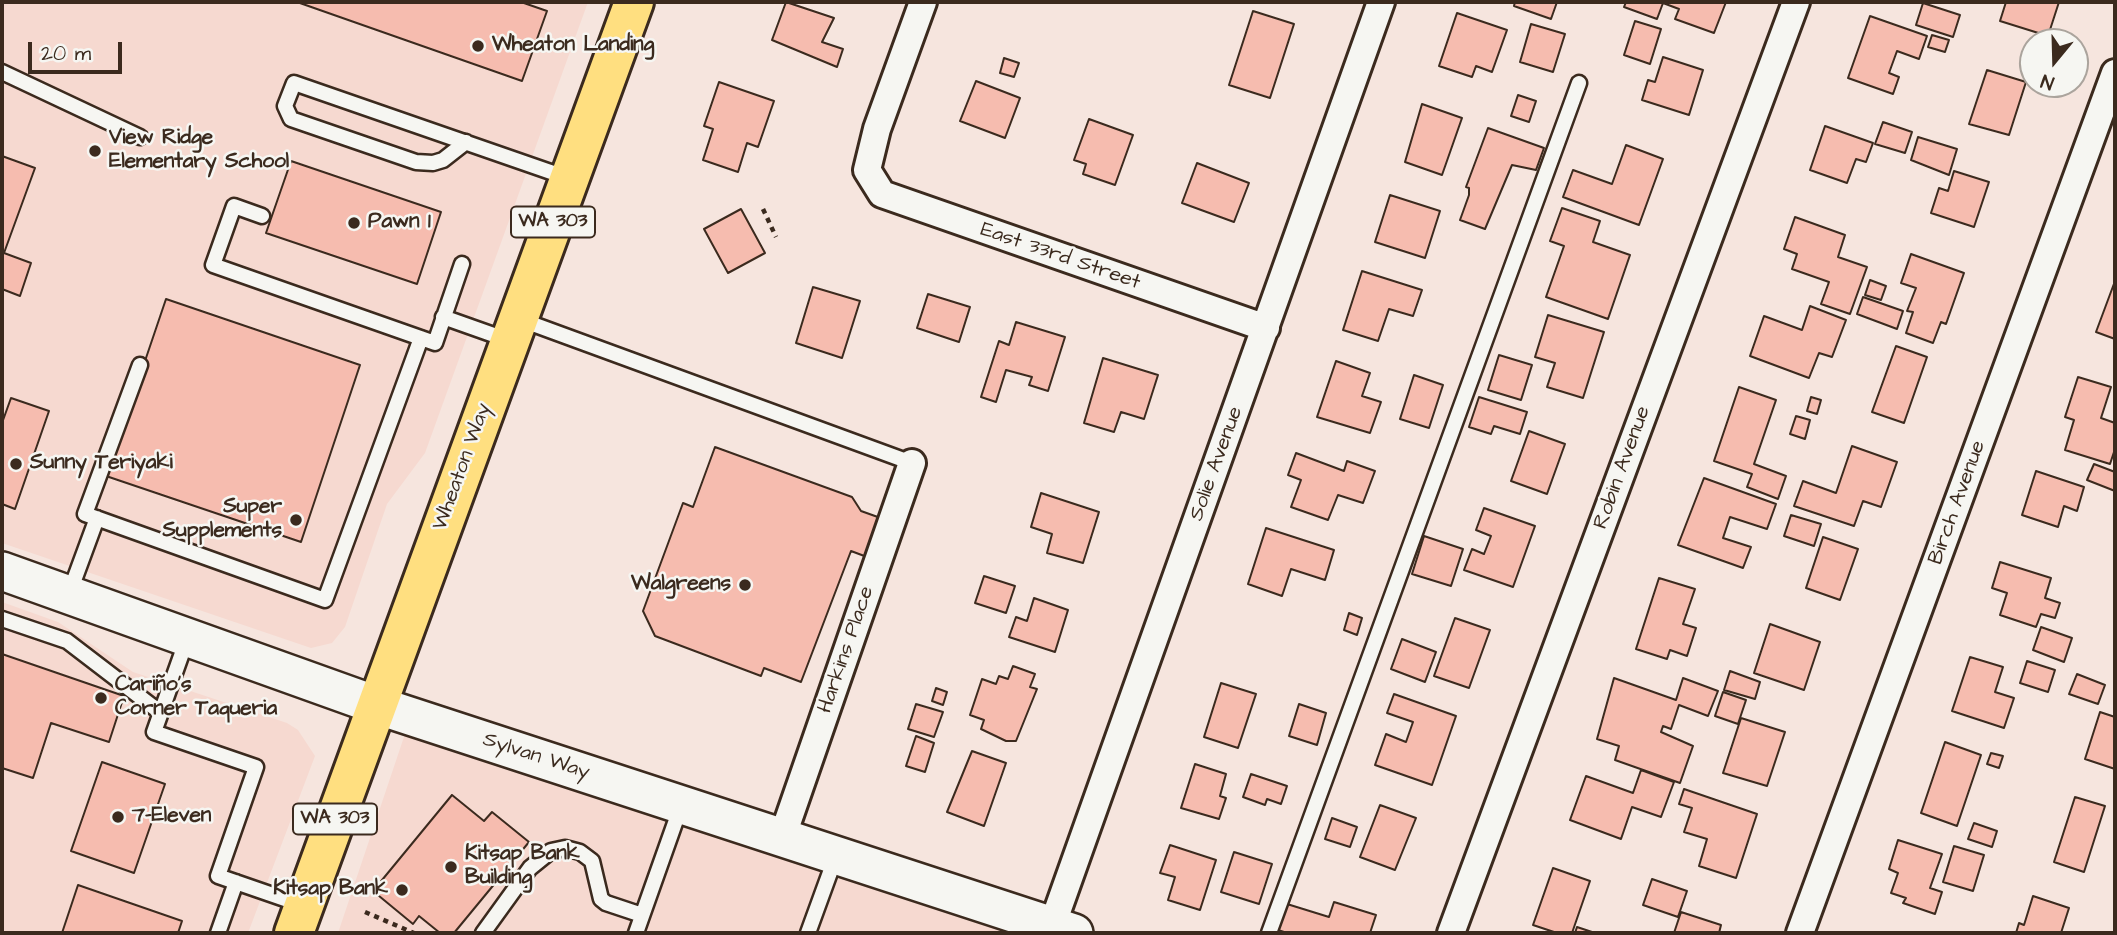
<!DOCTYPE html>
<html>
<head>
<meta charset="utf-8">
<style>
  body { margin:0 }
  #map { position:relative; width:2117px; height:935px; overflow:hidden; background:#f6e5de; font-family:"Architects Daughter",sans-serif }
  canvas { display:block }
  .frame { position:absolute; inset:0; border:4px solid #3b2a1e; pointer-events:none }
  .north { position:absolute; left:2019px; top:28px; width:70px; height:70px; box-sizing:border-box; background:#f6f6f2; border:2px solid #aba49d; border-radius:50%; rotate:199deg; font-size:19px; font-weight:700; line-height:28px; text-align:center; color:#3b2a1e }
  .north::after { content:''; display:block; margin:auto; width:24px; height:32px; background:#3b2a1e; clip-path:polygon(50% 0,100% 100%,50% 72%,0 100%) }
  .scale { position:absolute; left:28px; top:42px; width:94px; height:32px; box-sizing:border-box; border:4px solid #3b2a1e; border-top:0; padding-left:9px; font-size:21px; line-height:24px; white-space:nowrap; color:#3b2a1e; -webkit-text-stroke:5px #f6f6f2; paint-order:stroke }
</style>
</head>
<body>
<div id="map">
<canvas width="2117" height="935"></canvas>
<div class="frame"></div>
<div class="north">N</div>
<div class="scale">20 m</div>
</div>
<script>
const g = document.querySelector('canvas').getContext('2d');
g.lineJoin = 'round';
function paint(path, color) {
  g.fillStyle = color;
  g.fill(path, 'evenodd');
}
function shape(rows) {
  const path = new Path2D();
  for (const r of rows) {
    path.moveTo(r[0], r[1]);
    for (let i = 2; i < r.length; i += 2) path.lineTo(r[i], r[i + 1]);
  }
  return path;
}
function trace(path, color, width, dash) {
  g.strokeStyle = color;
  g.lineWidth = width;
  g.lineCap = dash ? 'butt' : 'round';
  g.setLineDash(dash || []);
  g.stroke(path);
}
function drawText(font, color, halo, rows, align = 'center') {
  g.font = font + ' "Architects Daughter",sans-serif';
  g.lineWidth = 5;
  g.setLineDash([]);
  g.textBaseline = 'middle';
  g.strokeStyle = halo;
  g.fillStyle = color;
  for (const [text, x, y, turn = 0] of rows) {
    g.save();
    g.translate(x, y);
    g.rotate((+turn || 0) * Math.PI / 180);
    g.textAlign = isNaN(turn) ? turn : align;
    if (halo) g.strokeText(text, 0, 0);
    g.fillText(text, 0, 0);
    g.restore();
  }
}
paint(shape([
  [2,2,588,2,425,453,387,504,345,627,332,643,311,648,2,543],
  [2,602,58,622,133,672,287,723,298,730,315,756,248,933,2,933],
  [407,728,1013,933,338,933]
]), '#f6d9d0');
const building = shape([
  [297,2,521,2,547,11,522,81,297,2],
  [786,2,834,18,822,42,843,49,837,67,772,40,786,2],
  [1515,2,1557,2,1551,19,1514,6,1515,2],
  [1626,2,1726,2,1714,33,1675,19,1679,9,1663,3,1657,19,1624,7,1626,2],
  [2006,2,2059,2,2048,36,2000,21,2006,2],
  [1923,3,1960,15,1953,37,1916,25,1923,3],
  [1253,11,1294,24,1270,98,1229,85,1253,11],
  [1457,13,1507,30,1492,72,1476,66,1472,77,1439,66,1457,13],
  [1870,16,1927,36,1919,59,1897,51,1889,73,1899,77,1893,94,1848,78,1870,16],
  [1635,21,1661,29,1650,64,1624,55,1635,21],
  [1531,24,1565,34,1553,72,1520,62,1531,24],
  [1932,35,1949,40,1945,52,1928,47,1932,35],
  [1663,57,1703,70,1689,115,1642,100,1648,80,1655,82,1663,57],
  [1004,58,1019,63,1014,77,1000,73,1004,58],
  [1987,70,2026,82,2009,135,1969,124,1987,70],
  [976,81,1020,98,1005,138,960,121,976,81],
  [719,82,774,101,758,147,747,143,738,172,703,160,713,129,704,126,719,82],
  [1518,95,1536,101,1529,122,1511,116,1518,95],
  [1422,104,1462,118,1442,175,1405,162,1422,104],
  [1089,119,1133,135,1115,185,1083,174,1086,164,1074,160,1089,119],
  [1883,122,1912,132,1905,153,1875,144,1883,122],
  [1825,126,1873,143,1866,162,1856,159,1847,183,1810,170,1825,126],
  [1488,128,1544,148,1536,170,1512,165,1485,229,1460,220,1469,195,1469,188,1466,187,1488,128],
  [1918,137,1957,149,1949,175,1911,160,1918,137],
  [1626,145,1663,159,1639,225,1563,197,1573,170,1612,184,1626,145],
  [2,156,35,168,4,253,31,263,20,296,2,289,2,156],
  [291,161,441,212,417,284,266,233,291,161],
  [1197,163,1249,183,1234,222,1182,203,1197,163],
  [1954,171,1989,182,1974,227,1931,213,1939,188,1948,191,1954,171],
  [1390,195,1440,211,1425,258,1375,242,1390,195],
  [1562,208,1600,221,1593,242,1630,255,1608,319,1546,297,1564,246,1550,241,1562,208],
  [741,209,765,253,728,273,704,229,741,209],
  [1795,217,1845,235,1838,257,1867,267,1850,314,1821,304,1829,282,1792,269,1797,254,1784,249,1795,217],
  [1911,254,1964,273,1946,324,1941,322,1933,343,1906,333,1913,312,1907,311,1916,288,1901,283,1911,254],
  [1362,271,1422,290,1413,316,1389,309,1378,341,1343,330,1362,271],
  [1870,280,1886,286,1881,300,1865,295,1870,280],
  [2115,281,2115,339,2096,332,2115,281],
  [813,287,860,301,842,358,796,343,813,287],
  [928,294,970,307,959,342,917,328,928,294],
  [1863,297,1903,311,1897,329,1857,314,1863,297],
  [166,299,360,365,301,542,106,476,166,299],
  [1810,306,1846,320,1832,357,1819,353,1809,378,1750,356,1764,316,1802,330,1810,306],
  [1548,315,1604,332,1583,398,1547,387,1555,363,1535,357,1548,315],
  [1016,322,1065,337,1048,391,1029,385,1032,377,1006,370,996,402,981,397,999,341,1009,345,1016,322],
  [1896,346,1927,357,1904,423,1872,412,1896,346],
  [1499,355,1532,365,1521,400,1488,390,1499,355],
  [1103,358,1158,375,1144,419,1121,412,1114,432,1084,423,1103,358],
  [1336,361,1370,373,1362,396,1381,402,1370,433,1317,417,1336,361],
  [1414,375,1443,385,1429,428,1400,419,1414,375],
  [2078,377,2111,387,2101,418,2115,423,2115,449,2110,464,2065,450,2074,420,2065,417,2078,377],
  [1739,387,1776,400,1754,464,1786,476,1778,499,1747,487,1752,474,1714,461,1739,387],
  [1479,397,1527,412,1520,434,1494,426,1491,434,1469,427,1479,397],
  [1811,397,1821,400,1817,414,1807,411,1811,397],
  [11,398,49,411,15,509,2,504,2,423,11,398],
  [1796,416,1810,420,1805,439,1790,434,1796,416],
  [1529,431,1565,444,1547,494,1511,481,1529,431],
  [1852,446,1897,462,1881,507,1863,501,1854,526,1794,506,1803,481,1836,493,1852,446],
  [715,447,852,497,861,511,889,521,875,560,851,551,801,682,764,668,761,676,655,636,643,611,683,503,693,507,715,447],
  [1296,453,1344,471,1347,461,1375,471,1363,503,1338,495,1328,520,1291,507,1301,480,1288,475,1296,453],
  [2094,464,2115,472,2115,491,2087,480,2094,464],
  [2036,471,2084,487,2077,511,2064,506,2058,527,2022,515,2036,471],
  [1704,478,1776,504,1767,529,1730,517,1723,538,1751,547,1743,568,1678,545,1704,478],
  [1041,493,1099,512,1083,563,1047,553,1052,534,1031,527,1041,493],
  [1484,508,1535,526,1513,587,1464,570,1472,549,1484,554,1491,536,1476,530,1484,508],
  [1791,515,1821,524,1814,546,1784,536,1791,515],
  [1266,528,1334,550,1325,580,1291,569,1282,596,1248,584,1266,528],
  [1424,536,1463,549,1451,586,1412,574,1424,536],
  [1823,537,1858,549,1840,600,1806,588,1823,537],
  [2000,562,2051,578,2045,598,2060,603,2055,618,2041,614,2036,627,2000,615,2007,593,1992,588,2000,562],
  [984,576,1015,586,1006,613,975,603,984,576],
  [1659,578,1695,589,1683,624,1696,628,1687,656,1670,650,1667,659,1636,649,1659,578],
  [1034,598,1068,610,1055,652,1009,637,1016,617,1027,621,1034,598],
  [1349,613,1362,618,1357,635,1344,630,1349,613],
  [1455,618,1490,630,1469,688,1434,676,1455,618],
  [1770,624,1820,642,1804,690,1754,673,1770,624],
  [2041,627,2072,638,2064,662,2033,650,2041,627],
  [1402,639,1436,652,1425,682,1391,669,1402,639],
  [2,654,124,696,109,742,51,723,33,778,2,768,2,654],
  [1970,657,2003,667,1995,692,2014,698,2004,728,1952,711,1970,657],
  [2027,661,2055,670,2048,692,2020,683,2027,661],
  [1013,666,1035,674,1030,687,1037,689,1016,741,1006,741,981,729,984,720,970,715,982,679,996,684,999,676,1008,679,1013,666],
  [1730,671,1760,682,1755,699,1724,690,1730,671],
  [2077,674,2105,685,2098,704,2069,694,2077,674],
  [1614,678,1676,700,1683,678,1718,691,1708,716,1679,705,1671,729,1663,726,1661,732,1693,746,1680,783,1615,760,1619,746,1597,739,1614,678],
  [1221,683,1256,694,1238,748,1204,737,1221,683],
  [936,688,947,692,943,705,932,701,936,688],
  [1723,692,1746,700,1738,724,1715,716,1723,692],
  [1394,694,1456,716,1432,785,1375,765,1386,734,1406,742,1413,722,1387,713,1394,694],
  [916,704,943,712,934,737,908,729,916,704],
  [1299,704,1326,713,1317,745,1289,736,1299,704],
  [2100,712,2115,717,2115,769,2085,759,2100,712],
  [1741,718,1785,732,1767,786,1723,773,1741,718],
  [916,736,934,743,925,772,906,766,916,736],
  [1945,742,1981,755,1957,826,1921,813,1945,742],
  [972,751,1006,763,984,826,947,812,972,751],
  [1991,753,2003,756,1999,768,1987,764,1991,753],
  [102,762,165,784,134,873,71,851,102,762],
  [1195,764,1226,774,1220,796,1226,798,1219,819,1181,808,1195,764],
  [1641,770,1674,782,1661,817,1632,807,1621,839,1570,820,1586,776,1633,793,1641,770],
  [1251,774,1287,786,1281,804,1267,799,1265,805,1243,797,1251,774],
  [1684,789,1757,814,1736,878,1699,866,1707,839,1684,832,1692,808,1679,804,1684,789],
  [452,795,484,821,492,812,529,842,454,933,440,933,419,916,413,924,373,891,452,795],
  [2075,797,2105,806,2084,872,2054,862,2075,797],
  [1380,805,1416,818,1395,870,1360,857,1380,805],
  [1332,818,1357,827,1350,847,1325,839,1332,818],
  [1974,823,1997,831,1992,847,1968,839,1974,823],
  [1898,840,1942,854,1930,888,1942,892,1935,914,1903,903,1906,898,1891,893,1898,873,1889,869,1898,840],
  [1170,845,1216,860,1200,910,1168,900,1175,877,1160,873,1170,845],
  [1954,846,1984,855,1973,891,1943,882,1954,846],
  [1234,852,1272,864,1259,904,1221,892,1234,852],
  [1553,868,1590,881,1572,933,1557,933,1533,925,1553,868],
  [1652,879,1687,891,1678,917,1643,905,1652,879],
  [78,885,182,921,178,933,62,933,78,885],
  [2033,896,2069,908,2061,933,2016,933,2019,923,2024,925,2033,896],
  [1334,902,1376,915,1370,933,1287,933,1278,930,1287,904,1329,917,1334,902],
  [1681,912,1721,925,1719,933,1674,933,1681,912],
  [1577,927,1595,933,1575,933,1577,927]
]);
paint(building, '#f6bcaf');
trace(building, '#3b2a1e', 2);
const lane = shape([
  [2,72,140,137],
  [466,142,443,160,433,163,416,162,291,119,285,106,294,83,568,178],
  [262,216,234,206,213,265,435,343,462,264],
  [443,317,508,340],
  [519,319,912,463],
  [140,365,85,514,325,600,421,338],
  [69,594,97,518],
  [2,619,67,641,161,713],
  [187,639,154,732,256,767,218,876,302,905],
  [218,933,236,882],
  [483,933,530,868,551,851,565,848,580,852,592,861,601,899,606,903,642,915],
  [636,933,681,806],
  [808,933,836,856],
  [1269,933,1579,83]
]);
const street = shape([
  [923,2,877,129,867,170,882,194,1266,328],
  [782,838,912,463],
  [1052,926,1381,2],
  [1451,933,1796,2],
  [1800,933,2115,73]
]);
const secondary = shape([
  [2,571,376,705,1074,933]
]);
const primary = shape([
  [294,933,634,2]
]);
trace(lane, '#3b2a1e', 19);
trace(street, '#3b2a1e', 32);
trace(secondary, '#3b2a1e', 42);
trace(primary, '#3b2a1e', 44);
trace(shape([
  [763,209,776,237],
  [365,912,414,933]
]), '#3b2a1e', 4.5, [5, 5]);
trace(lane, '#f6f6f2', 14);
trace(street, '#f6f6f2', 26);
trace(secondary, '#f6f6f2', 37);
trace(primary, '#ffdf80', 38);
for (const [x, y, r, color] of [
  [478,46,7,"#3b2a1e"],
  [95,151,7,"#3b2a1e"],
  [354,223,7,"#3b2a1e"],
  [16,464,7,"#3b2a1e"],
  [296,520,7,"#3b2a1e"],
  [745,585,7,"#3b2a1e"],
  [101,698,7,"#3b2a1e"],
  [118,817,7,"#3b2a1e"],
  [451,867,7,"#3b2a1e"],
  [402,890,7,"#3b2a1e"]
]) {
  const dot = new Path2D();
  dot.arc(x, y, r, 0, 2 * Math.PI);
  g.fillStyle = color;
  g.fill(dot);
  trace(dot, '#f6f6f2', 2.5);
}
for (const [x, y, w] of [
  [553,222,84],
  [335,819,84]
]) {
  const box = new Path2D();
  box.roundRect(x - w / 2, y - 15.5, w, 31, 5);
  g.fillStyle = '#f6f6f2';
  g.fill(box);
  trace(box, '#3b2a1e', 2);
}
drawText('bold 19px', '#3b2a1e', null, [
  ["WA 303",553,222],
  ["WA 303",335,819]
]);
drawText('bold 21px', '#3b2a1e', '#f6f6f2', [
  ["Wheaton Landing",492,46],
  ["View Ridge",109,139],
  ["Elementary School",109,163],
  ["Pawn 1",368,223],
  ["Sunny Teriyaki",30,464],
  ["Super",282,508,"right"],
  ["Supplements",282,532,"right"],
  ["Walgreens",731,585,"right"],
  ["Cariño's",115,686],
  ["Corner Taqueria",115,710],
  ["7-Eleven",132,817],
  ["Kitsap Bank",465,855],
  ["Building",465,879],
  ["Kitsap Bank",388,890,"right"]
], 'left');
drawText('21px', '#3b2a1e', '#f6f6f2', [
  ["East 33rd Street",1060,257,19],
  ["Solie Avenue",1217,464,-70],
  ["Wheaton Way",463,467,-70],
  ["Robin Avenue",1623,468,-70],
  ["Birch Avenue",1958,503,-70],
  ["Harkins Place",847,650,-71],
  ["Sylvan Way",536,757,18]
]);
</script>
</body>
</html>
